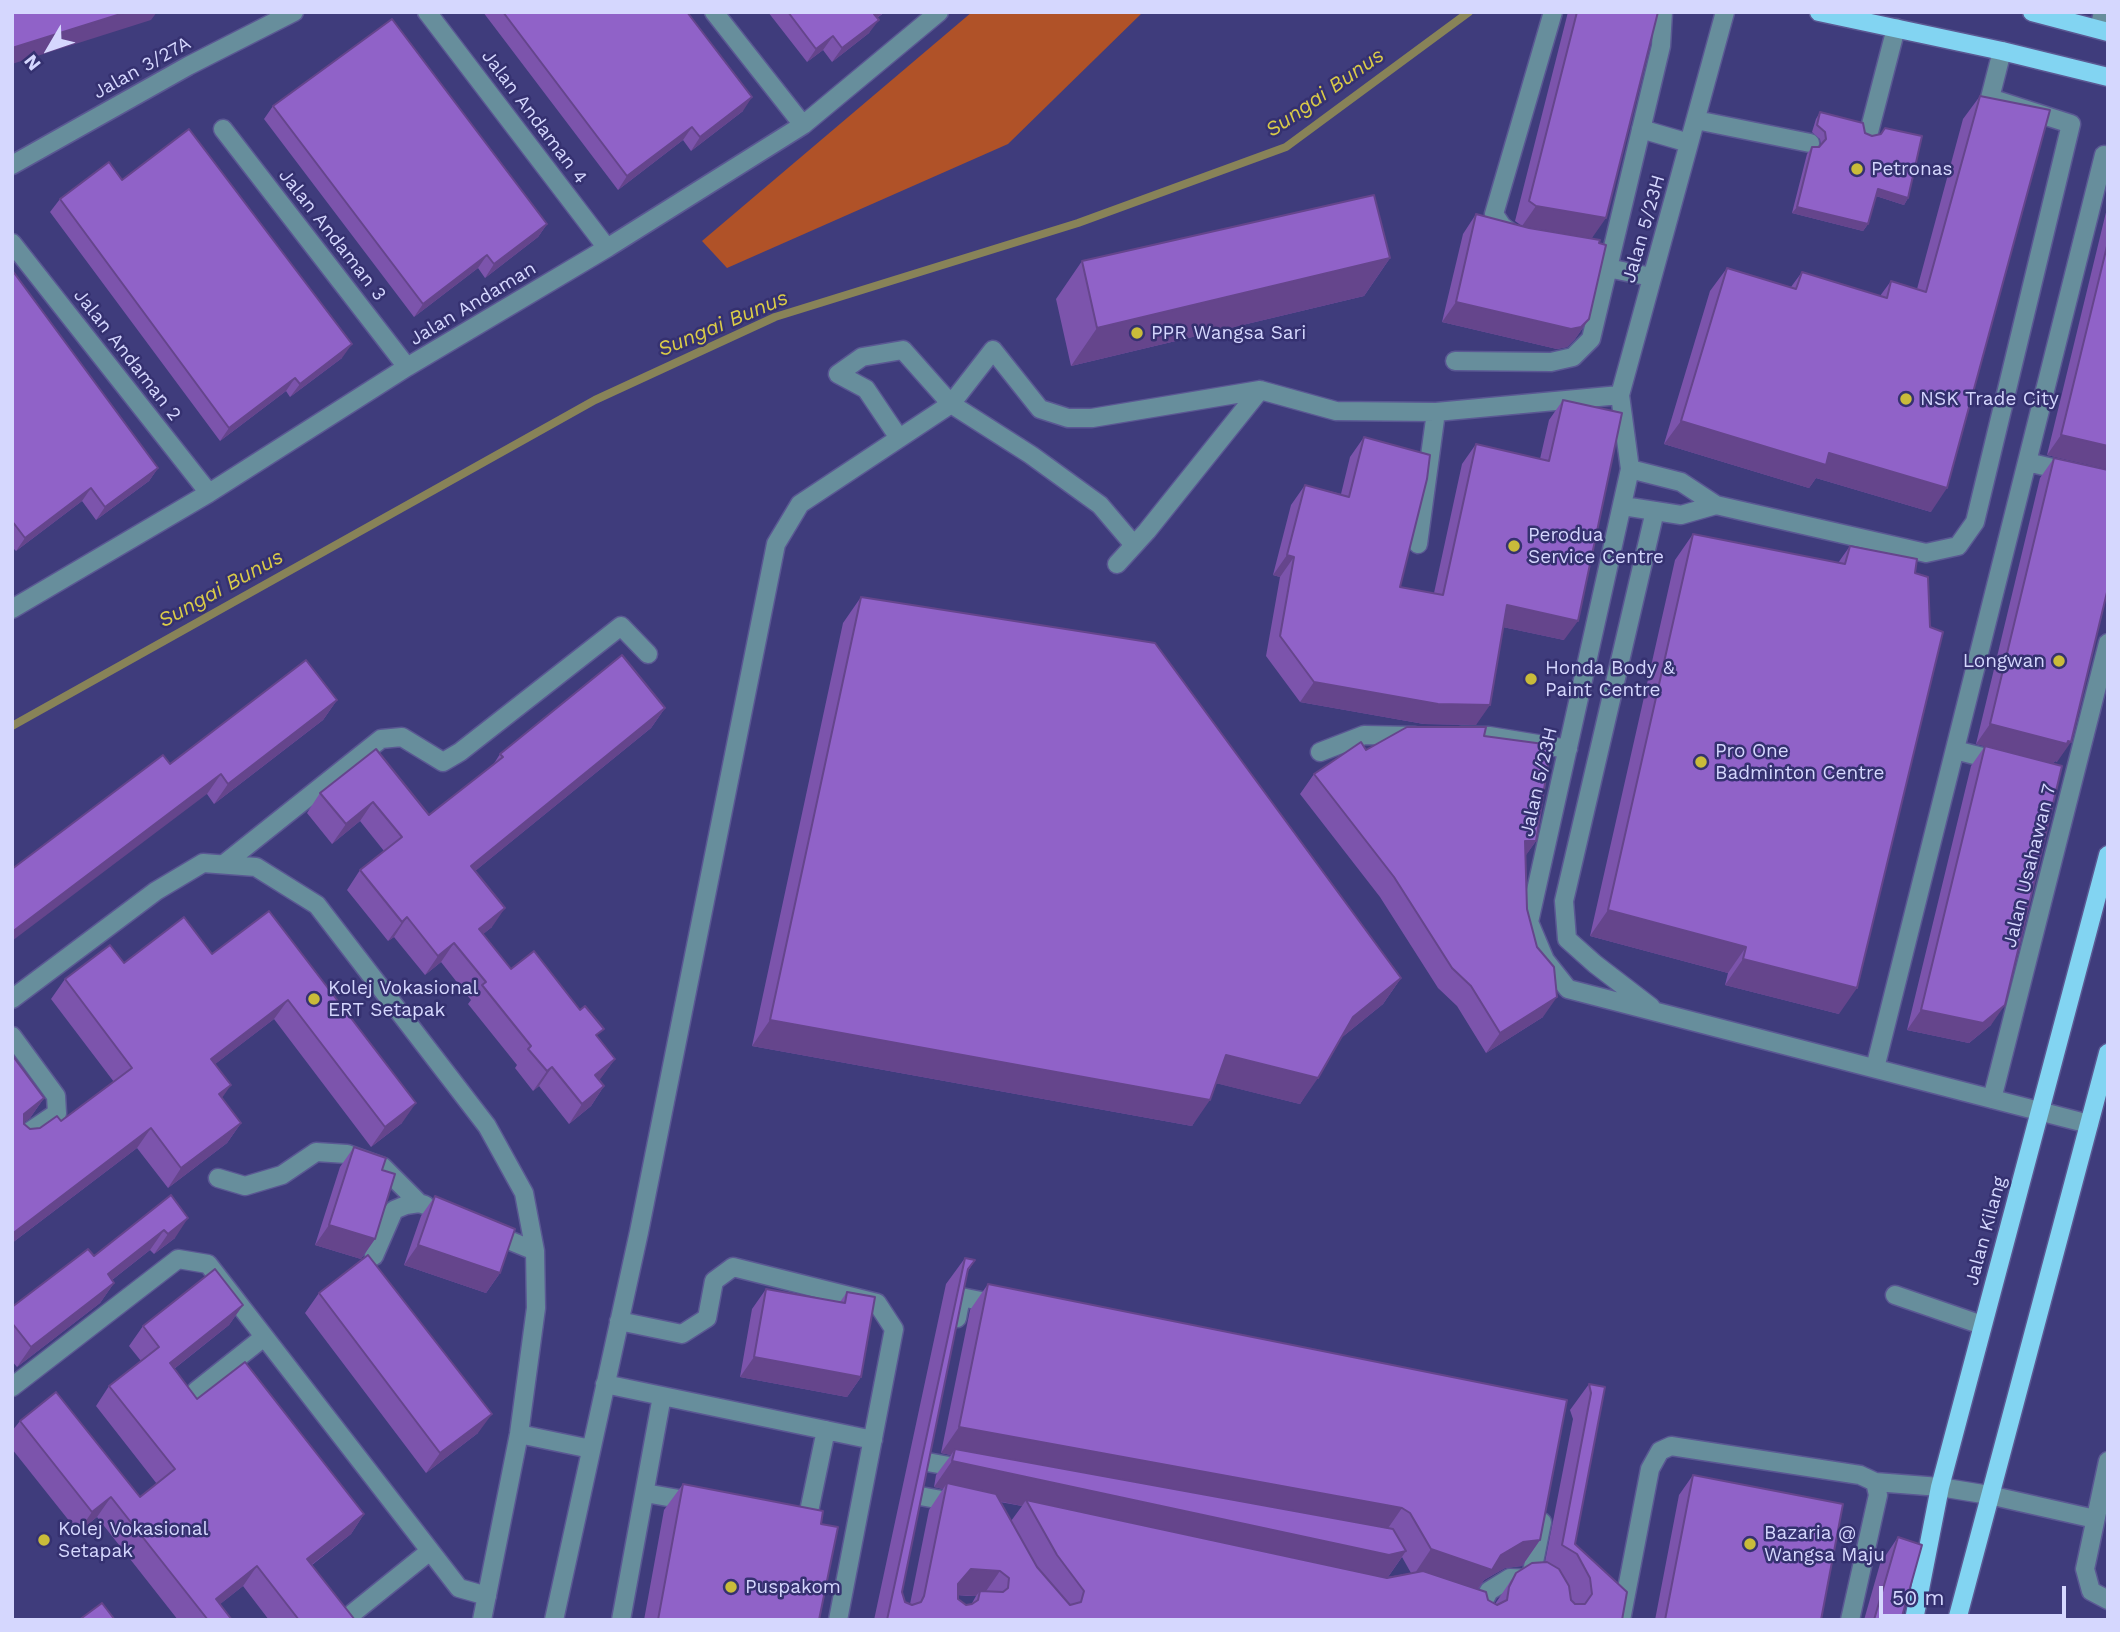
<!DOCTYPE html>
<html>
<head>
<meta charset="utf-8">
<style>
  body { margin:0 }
  #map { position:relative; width:2120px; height:1632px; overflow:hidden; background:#3f3c7c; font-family:"Work Sans",sans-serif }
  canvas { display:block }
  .frame { position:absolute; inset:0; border:14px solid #d5d7fe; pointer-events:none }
  .north { position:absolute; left:14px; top:14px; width:70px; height:70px; -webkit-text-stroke:5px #353170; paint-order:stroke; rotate:231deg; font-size:19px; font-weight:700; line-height:28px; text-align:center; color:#d5d7fe }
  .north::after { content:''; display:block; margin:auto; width:24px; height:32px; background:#d5d7fe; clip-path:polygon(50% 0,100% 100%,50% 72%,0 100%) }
  .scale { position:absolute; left:1879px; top:1586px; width:187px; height:32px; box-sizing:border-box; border:4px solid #d5d7fe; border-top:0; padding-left:9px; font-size:21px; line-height:24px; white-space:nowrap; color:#d5d7fe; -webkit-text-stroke:5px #353170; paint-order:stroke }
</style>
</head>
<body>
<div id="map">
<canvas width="2120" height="1632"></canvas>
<div class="frame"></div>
<div class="north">N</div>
<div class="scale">50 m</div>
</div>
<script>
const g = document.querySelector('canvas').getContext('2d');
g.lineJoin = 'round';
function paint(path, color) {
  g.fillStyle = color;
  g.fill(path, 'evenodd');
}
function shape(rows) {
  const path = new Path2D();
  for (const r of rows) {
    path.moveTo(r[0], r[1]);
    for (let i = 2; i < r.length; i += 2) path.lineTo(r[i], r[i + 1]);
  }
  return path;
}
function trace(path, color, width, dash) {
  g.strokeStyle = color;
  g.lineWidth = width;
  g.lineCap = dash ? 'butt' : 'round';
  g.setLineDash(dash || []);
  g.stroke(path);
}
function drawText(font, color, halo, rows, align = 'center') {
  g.font = font + ' "Work Sans",sans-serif';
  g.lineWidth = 5;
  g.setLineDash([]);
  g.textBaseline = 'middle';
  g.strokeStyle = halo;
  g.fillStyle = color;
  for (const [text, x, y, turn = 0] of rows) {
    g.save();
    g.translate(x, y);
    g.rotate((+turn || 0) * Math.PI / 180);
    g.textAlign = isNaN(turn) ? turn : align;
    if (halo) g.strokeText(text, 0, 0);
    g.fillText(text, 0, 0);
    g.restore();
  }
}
paint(shape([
  [972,12,1143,12,1008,144,727,268,702,241]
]), '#b05228');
trace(shape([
  [12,726,595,400,775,317,1078,223,1286,147,1469,12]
]), '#888358', 8);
const minor = shape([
  [427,12,607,248],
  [714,12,803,125],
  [1725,12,1620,395,1630,469,1529,922,1545,960,1568,989,2089,1124],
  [2099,29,2103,12],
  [1696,120,1810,143],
  [223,129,407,367],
  [1641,129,1689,143],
  [1869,132,1896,28],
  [12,165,188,66,294,12],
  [1515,236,1502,226,1494,214,1553,12],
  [12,243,209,493],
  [1608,268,1651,277],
  [1455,361,1551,362,1573,357,1591,339,1661,46,1663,12],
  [899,438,866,389,838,374,862,357,903,350,951,404,993,350,1040,409,1068,418,1092,418,1260,390,1336,411,1436,412,1620,395],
  [2027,462,2108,481],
  [1716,505,1926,553,1958,546,1975,522,2071,124,1990,98,2002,51],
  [1623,506,1681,515,1716,505,1681,482,1630,469],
  [1418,544,1436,412],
  [1117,564,1147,531,1260,390],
  [12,609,209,493,407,367,607,248,803,125,939,12],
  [1461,736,1489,736,1568,749],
  [1955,750,2002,762],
  [1320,752,1364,735,1415,736],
  [224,864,381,739,402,737,443,762,460,752,621,626,648,654],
  [12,999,156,891,203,863,256,867,317,905,487,1126,524,1193,535,1251,536,1308,519,1434,482,1620],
  [1651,1007,1595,964,1567,939,1564,901,1655,511],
  [12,1036,56,1096,57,1113,20,1138],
  [1875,1068,2104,155,2108,156],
  [1992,1099,2108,643],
  [218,1178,245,1186,282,1175,316,1152,347,1154,383,1167,419,1203],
  [489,1232,535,1251],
  [374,1256,394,1210,406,1205,419,1203,425,1205],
  [1895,1295,1982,1325],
  [957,1318,961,1297,1001,1305],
  [619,1321,682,1334,707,1318,714,1281,733,1267,877,1303,894,1329,838,1620],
  [605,1384,873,1440],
  [12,1387,178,1259,208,1264,459,1588,487,1596],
  [196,1391,264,1337],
  [519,1434,591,1449],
  [2108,1461,2085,1569,2091,1591,2108,1600],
  [927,1462,966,1469],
  [645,1493,696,1502],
  [920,1496,958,1503],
  [799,1520,807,1521,826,1430],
  [1531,1577,1542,1522],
  [353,1613,430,1551],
  [554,1620,639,1232,776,544,800,504,951,404,1031,455,1100,505,1134,545],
  [621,1620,662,1396],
  [1479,1620,1479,1610,1489,1591,1510,1578,1534,1579],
  [1621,1620,1650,1469,1660,1451,1671,1446,1860,1475,1875,1482,1940,1487,1989,1495,2095,1519],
  [1850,1620,1878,1495,1875,1482]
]);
const major = shape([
  [1819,12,2002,51,2108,77],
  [2032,12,2108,32],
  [1914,1620,1940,1487,2108,855],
  [1957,1620,2108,1053]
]);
trace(minor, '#5a5893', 21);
trace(major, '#5a5893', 21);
trace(minor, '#678e9c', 18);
trace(major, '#82d4f2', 18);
paint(shape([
  [483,12,687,12,743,111,691,151,683,140,618,190],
  [768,12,885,12,877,18,869,33,832,62,823,50,807,62],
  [1568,12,1658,12,1592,238,1522,226,1515,221],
  [1980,96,1931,512,1816,478,1809,488,1664,444,1710,291,1727,268,1791,287,1802,272,1880,296,1891,281,1917,289,1963,119],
  [273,106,547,224,538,237,485,278,478,268,414,317,264,119],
  [1820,112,1865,133,1908,198,1904,205,1876,196,1868,224,1863,231,1792,213,1807,154,1812,147,1819,147,1821,145,1820,139,1812,132,1816,119],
  [122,180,342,358,290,397,286,391,220,441,50,212,60,199],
  [2108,204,2108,469,2047,455],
  [1476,214,1589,319,1575,339,1567,347,1557,349,1442,322,1463,234],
  [1390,258,1364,296,1071,366,1056,299,1082,261],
  [12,270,158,468,149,481,96,520,82,501,16,551,12,547],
  [1563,400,1564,640,1503,627,1476,725,1424,724,1300,702,1266,656,1280,577,1273,575,1291,505,1305,485,1341,494,1350,457,1364,437,1400,587,1434,593,1462,464,1476,444,1540,459,1549,420],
  [2054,458,2057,762,2055,761,2053,764,1991,1025,1969,1043,1907,1030,1971,766,1985,746,1976,744,2040,478],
  [1693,534,1838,563,1850,546,1839,1014,1725,985,1728,973,1590,936,1675,560],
  [861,597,1401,978,1383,1004,1341,1038,1300,1104,1216,1083,1192,1126,752,1046,843,623],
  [337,700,323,720,214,804,207,794,170,764],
  [665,708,651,728,475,871,492,927,483,934,511,969,598,1038,615,1059,599,1080,604,1086,591,1106,569,1124,539,1086,533,1091,515,1068,517,1065,468,1004,471,1000,441,962,425,975,394,937,388,941,347,890,360,870,384,851,360,821,332,844,307,813,320,793,376,749,429,815,493,765,500,754],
  [1484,736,1536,841,1525,856,1527,909,1537,947,1543,1017,1486,1053,1457,1006,1438,988,1380,897,1300,794,1314,774,1366,750],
  [269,911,402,1123,371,1147,274,1019,215,1064,222,1098,241,1123,227,1143,168,1188,137,1148,12,1243,12,1055,44,1098,30,1118,24,1122,24,1124,30,1129,40,1128,61,1121,114,1082,51,999,65,979,124,963,212,954],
  [354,1147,382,1170,375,1239,361,1259,315,1245,340,1167],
  [171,1195,175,1238,154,1254,150,1250,112,1280,114,1283,100,1303,17,1367,12,1361,12,1307,94,1256],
  [435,1196,500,1273,486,1293,404,1265,421,1216],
  [965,1258,975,1260,968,1271,902,1592,905,1602,910,1604,929,1510,943,1489,934,1487,936,1475,951,1455,941,1453,970,1310,988,1284,1540,1540,1522,1566,1505,1568,1484,1580,1478,1589,1488,1600,1495,1604,1516,1573,1545,1562,1573,1419,1570,1410,1589,1384,1605,1387,1575,1544,1622,1620,874,1620,946,1284],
  [1000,1502,1022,1506,1011,1521],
  [1402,1557,1411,1573,1388,1577],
  [958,1595,967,1596,976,1596,971,1605,966,1605,958,1599],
  [766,1289,840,1302,847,1292,861,1377,847,1397,740,1377,752,1309],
  [319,1293,478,1433,426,1473,305,1313],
  [243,1305,229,1325,174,1369,197,1399,364,1514,351,1534,312,1565,355,1620,269,1620,243,1586,220,1604,232,1620,178,1620,97,1517,78,1532,12,1449,12,1431,20,1421,140,1497,157,1484,96,1406,109,1386,141,1361,129,1346,143,1326],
  [1693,1475,1821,1620,1655,1620,1679,1495],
  [683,1484,821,1524,819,1620,644,1620,664,1510],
  [1898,1537,1901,1620,1864,1620,1880,1564]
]), '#7c54ac');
paint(shape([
  [127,12,157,12,151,20,12,64,12,48],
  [877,12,884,12,865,28,874,14],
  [879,20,869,33,832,62,842,48],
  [833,36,823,50,807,62,816,49],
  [752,97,743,111,691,151,700,137],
  [692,127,683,140,618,190,627,176],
  [1878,189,1908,198,1904,205,1873,195],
  [1536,206,1606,218,1592,238,1522,226],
  [1797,207,1868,224,1863,231,1792,213],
  [547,224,538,237,485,278,494,264],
  [487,255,478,268,414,317,423,304],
  [1390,258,1364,296,1071,366,1097,328],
  [1456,302,1589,319,1575,339,1567,347,1557,349,1442,322],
  [352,344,342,358,290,397,300,384],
  [295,378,286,391,220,441,229,428],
  [1681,421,1829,453,1947,488,1931,512,1816,478,1809,488,1664,444],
  [2061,435,2108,446,2108,469,2047,455],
  [158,468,149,481,96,520,105,507],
  [91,488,82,501,16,551,25,538],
  [1287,555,1294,557,1280,577,1273,575],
  [1507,605,1578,621,1564,640,1493,625],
  [1314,682,1490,705,1476,725,1424,724,1300,702],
  [337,700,323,720,214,804,228,784],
  [665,708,651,728,458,885,471,866],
  [1990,724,2071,742,2057,762,2055,761,2053,764,1976,744],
  [221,774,207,794,12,941,12,932],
  [373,802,360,821,332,844,346,824],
  [1525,841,1536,841,1522,861],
  [505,908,492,927,466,948,479,929],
  [1608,910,1746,947,1728,973,1590,936],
  [407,917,394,937,388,941,402,922],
  [454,943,441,962,425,975,438,956],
  [1743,959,1857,988,1839,1014,1725,985],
  [1401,978,1383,1004,1335,1043,1353,1017],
  [1557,997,1543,1017,1486,1053,1500,1033],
  [288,1000,274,1019,197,1078,211,1059],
  [2005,1005,1991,1025,1969,1043,1907,1030,1921,1010],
  [770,1020,1210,1100,1192,1126,752,1046],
  [1226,1055,1318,1078,1300,1104,1207,1081],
  [615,1059,601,1078,581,1094,595,1075],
  [552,1067,539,1086,533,1091,547,1071],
  [231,1085,217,1105,219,1094],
  [604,1086,591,1106,569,1124,582,1104],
  [44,1098,30,1118,12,1132,24,1114],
  [416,1103,402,1123,371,1147,385,1127],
  [241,1123,227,1143,168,1188,181,1168],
  [151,1128,137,1148,12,1243,12,1234],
  [188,1218,175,1238,154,1254,168,1234],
  [329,1225,375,1239,361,1259,315,1245],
  [164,1230,150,1250,94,1294,108,1274],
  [418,1245,500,1273,486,1293,404,1265],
  [114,1283,100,1303,17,1367,31,1347],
  [243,1305,229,1325,156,1383,170,1363],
  [754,1357,861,1377,847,1397,740,1377],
  [492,1414,478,1433,426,1473,440,1453],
  [959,1427,1402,1508,1384,1534,955,1449,951,1455,941,1453],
  [952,1461,1406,1551,1388,1577,1371,1581,1026,1500,1022,1506,946,1490,947,1483,943,1489,934,1487],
  [111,1497,97,1517,78,1532,92,1512],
  [364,1514,351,1534,293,1579,307,1559],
  [1540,1540,1522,1566,1505,1568,1484,1580,1473,1596,1413,1576,1431,1549,1501,1555,1523,1542],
  [257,1566,243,1586,205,1616,216,1599],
  [971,1569,1000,1571,982,1597,980,1591,976,1596,952,1595,958,1584]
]), '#65458c');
const building = shape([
  [12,12,127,12,12,48,12,12],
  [503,12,687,12,752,97,700,137,692,127,627,176,503,12],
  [788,12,877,12,874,14,879,20,842,48,833,36,816,49,788,12],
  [1577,12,1658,12,1606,218,1536,206,1529,201,1577,12],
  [392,19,547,224,494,264,487,255,423,304,273,106,392,19],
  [1980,96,2050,110,1947,488,1829,453,1826,465,1681,421,1727,268,1796,289,1802,272,1887,298,1891,281,1926,292,1980,96],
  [1820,112,1863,123,1865,133,1872,136,1881,134,1885,128,1922,136,1908,198,1878,189,1868,224,1797,207,1812,147,1819,147,1826,139,1825,132,1817,125,1820,112],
  [189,129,352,344,300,384,295,378,229,428,60,199,109,162,122,180,189,129],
  [1374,195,1390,258,1097,328,1082,261,1374,195],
  [1476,214,1529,228,1600,240,1599,243,1606,245,1589,319,1581,327,1571,329,1456,302,1476,214],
  [2108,242,2108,446,2061,435,2108,242],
  [12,270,158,468,105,507,91,488,25,538,12,521,12,270],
  [1563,400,1622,413,1578,621,1507,605,1490,705,1438,704,1314,682,1280,636,1294,557,1287,555,1305,485,1349,497,1364,437,1430,455,1427,479,1400,587,1443,595,1476,444,1549,461,1563,400],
  [2054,458,2108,470,2108,588,2071,742,2068,741,2067,744,1990,724,2054,458],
  [1693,534,1845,564,1850,546,1917,559,1915,573,1928,577,1930,627,1943,632,1857,988,1743,959,1746,947,1608,910,1693,534],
  [861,597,1155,643,1401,978,1353,1017,1318,1078,1226,1055,1210,1100,770,1020,861,597],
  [622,655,665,708,471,866,505,908,479,929,511,969,534,951,580,1010,585,1006,604,1029,596,1035,615,1059,595,1075,604,1086,582,1104,552,1067,547,1071,528,1049,531,1046,482,985,486,982,454,943,438,956,407,917,402,922,360,870,402,837,373,802,346,824,320,793,376,749,429,815,503,757,500,754,622,655],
  [306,660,337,700,228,784,221,774,12,932,12,869,163,755,170,764,306,660],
  [1407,727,1486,727,1484,736,1551,745,1536,841,1525,841,1527,909,1537,947,1554,967,1557,997,1500,1033,1471,986,1452,968,1394,877,1314,774,1361,742,1366,750,1407,727],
  [1985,746,2062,766,2005,1005,1983,1023,1921,1010,1985,746],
  [269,911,416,1103,385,1127,288,1000,211,1059,231,1085,219,1094,241,1123,181,1168,151,1128,12,1234,12,1055,44,1098,24,1114,24,1124,30,1129,40,1128,57,1116,61,1121,132,1068,65,979,110,945,124,963,184,917,212,954,269,911],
  [354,1147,386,1158,382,1170,395,1174,375,1239,329,1225,354,1147],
  [171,1195,188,1218,168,1234,164,1230,108,1274,114,1283,31,1347,12,1323,12,1307,88,1249,94,1256,171,1195],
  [435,1196,515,1229,500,1273,418,1245,435,1196],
  [368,1255,492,1414,440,1453,319,1293,368,1255],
  [965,1258,975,1260,968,1269,902,1592,905,1602,912,1605,921,1602,924,1596,947,1483,996,1494,1037,1567,1070,1605,1081,1602,1084,1591,1057,1555,1026,1500,1387,1578,1423,1571,1486,1592,1488,1600,1497,1605,1507,1600,1509,1587,1516,1573,1532,1563,1547,1562,1559,1569,1569,1586,1571,1600,1575,1604,1585,1604,1592,1594,1590,1578,1577,1554,1562,1545,1591,1393,1589,1384,1605,1387,1575,1544,1627,1592,1622,1620,887,1620,965,1258],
  [971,1569,1000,1571,1009,1578,1008,1588,1003,1592,980,1591,978,1600,972,1604,966,1605,958,1599,958,1584,971,1569],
  [215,1269,243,1305,170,1363,197,1399,245,1362,364,1514,307,1559,355,1620,299,1620,257,1566,216,1599,232,1620,208,1620,111,1497,92,1512,20,1421,56,1392,140,1497,175,1469,109,1386,159,1347,143,1326,215,1269],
  [988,1284,1567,1400,1540,1540,1523,1542,1501,1555,1492,1570,1431,1549,1410,1513,1402,1508,959,1427,988,1284],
  [766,1289,845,1303,847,1292,875,1297,861,1377,754,1357,766,1289],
  [955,1449,1393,1529,1406,1551,1389,1555,952,1461,955,1449],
  [1693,1475,1843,1504,1821,1620,1665,1620,1693,1475],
  [683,1484,823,1511,821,1524,838,1527,819,1620,658,1620,683,1484],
  [1898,1537,1922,1545,1901,1620,1874,1620,1898,1537],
  [102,1603,115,1620,79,1620,102,1603]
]);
paint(building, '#9062c8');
trace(building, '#65458c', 2);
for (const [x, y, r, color] of [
  [1857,169,7,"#c9bb3a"],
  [1137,333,7,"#c9bb3a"],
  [1906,399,7,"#c9bb3a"],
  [1514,546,7,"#c9bb3a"],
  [2059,661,7,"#c9bb3a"],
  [1531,679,7,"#c9bb3a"],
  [1701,762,7,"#c9bb3a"],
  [314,999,7,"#c9bb3a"],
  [44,1540,7,"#c9bb3a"],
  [1750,1544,7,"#c9bb3a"],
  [731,1587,7,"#c9bb3a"]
]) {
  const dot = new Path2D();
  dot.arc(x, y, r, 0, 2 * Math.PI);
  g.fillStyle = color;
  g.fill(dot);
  trace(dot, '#353170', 2.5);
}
drawText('19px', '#d5d7fe', '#353170', [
  ["Jalan 3/27A",142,68,-29],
  ["Jalan Andaman 4",534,117,53],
  ["Jalan 5/23H",1644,229,-74],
  ["Jalan Andaman 3",332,235,52],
  ["Jalan Andaman",473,304,-31],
  ["Jalan Andaman 2",127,355,52],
  ["Jalan 5/23H",1539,782,-77],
  ["Jalan Usahawan 7",2030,866,-76],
  ["Jalan Kilang",1986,1231,-75]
]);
drawText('19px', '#d5d7fe', '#353170', [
  ["Petronas",1871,169],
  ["PPR Wangsa Sari",1151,333],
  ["NSK Trade City",1920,399],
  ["Perodua",1528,535],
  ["Service Centre",1528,557],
  ["Longwan",2045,661,"right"],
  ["Honda Body &",1545,668],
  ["Paint Centre",1545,690],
  ["Pro One",1715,751],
  ["Badminton Centre",1715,773],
  ["Kolej Vokasional",328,988],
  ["ERT Setapak",328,1010],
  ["Kolej Vokasional",58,1529],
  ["Setapak",58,1551],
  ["Bazaria @",1764,1533],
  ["Wangsa Maju",1764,1555],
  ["Puspakom",745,1587]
], 'left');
drawText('italic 21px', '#dacb48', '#353170', [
  ["Sungai Bunus",1325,93,-35],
  ["Sungai Bunus",723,324,-23],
  ["Sungai Bunus",221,589,-29]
]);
</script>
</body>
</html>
